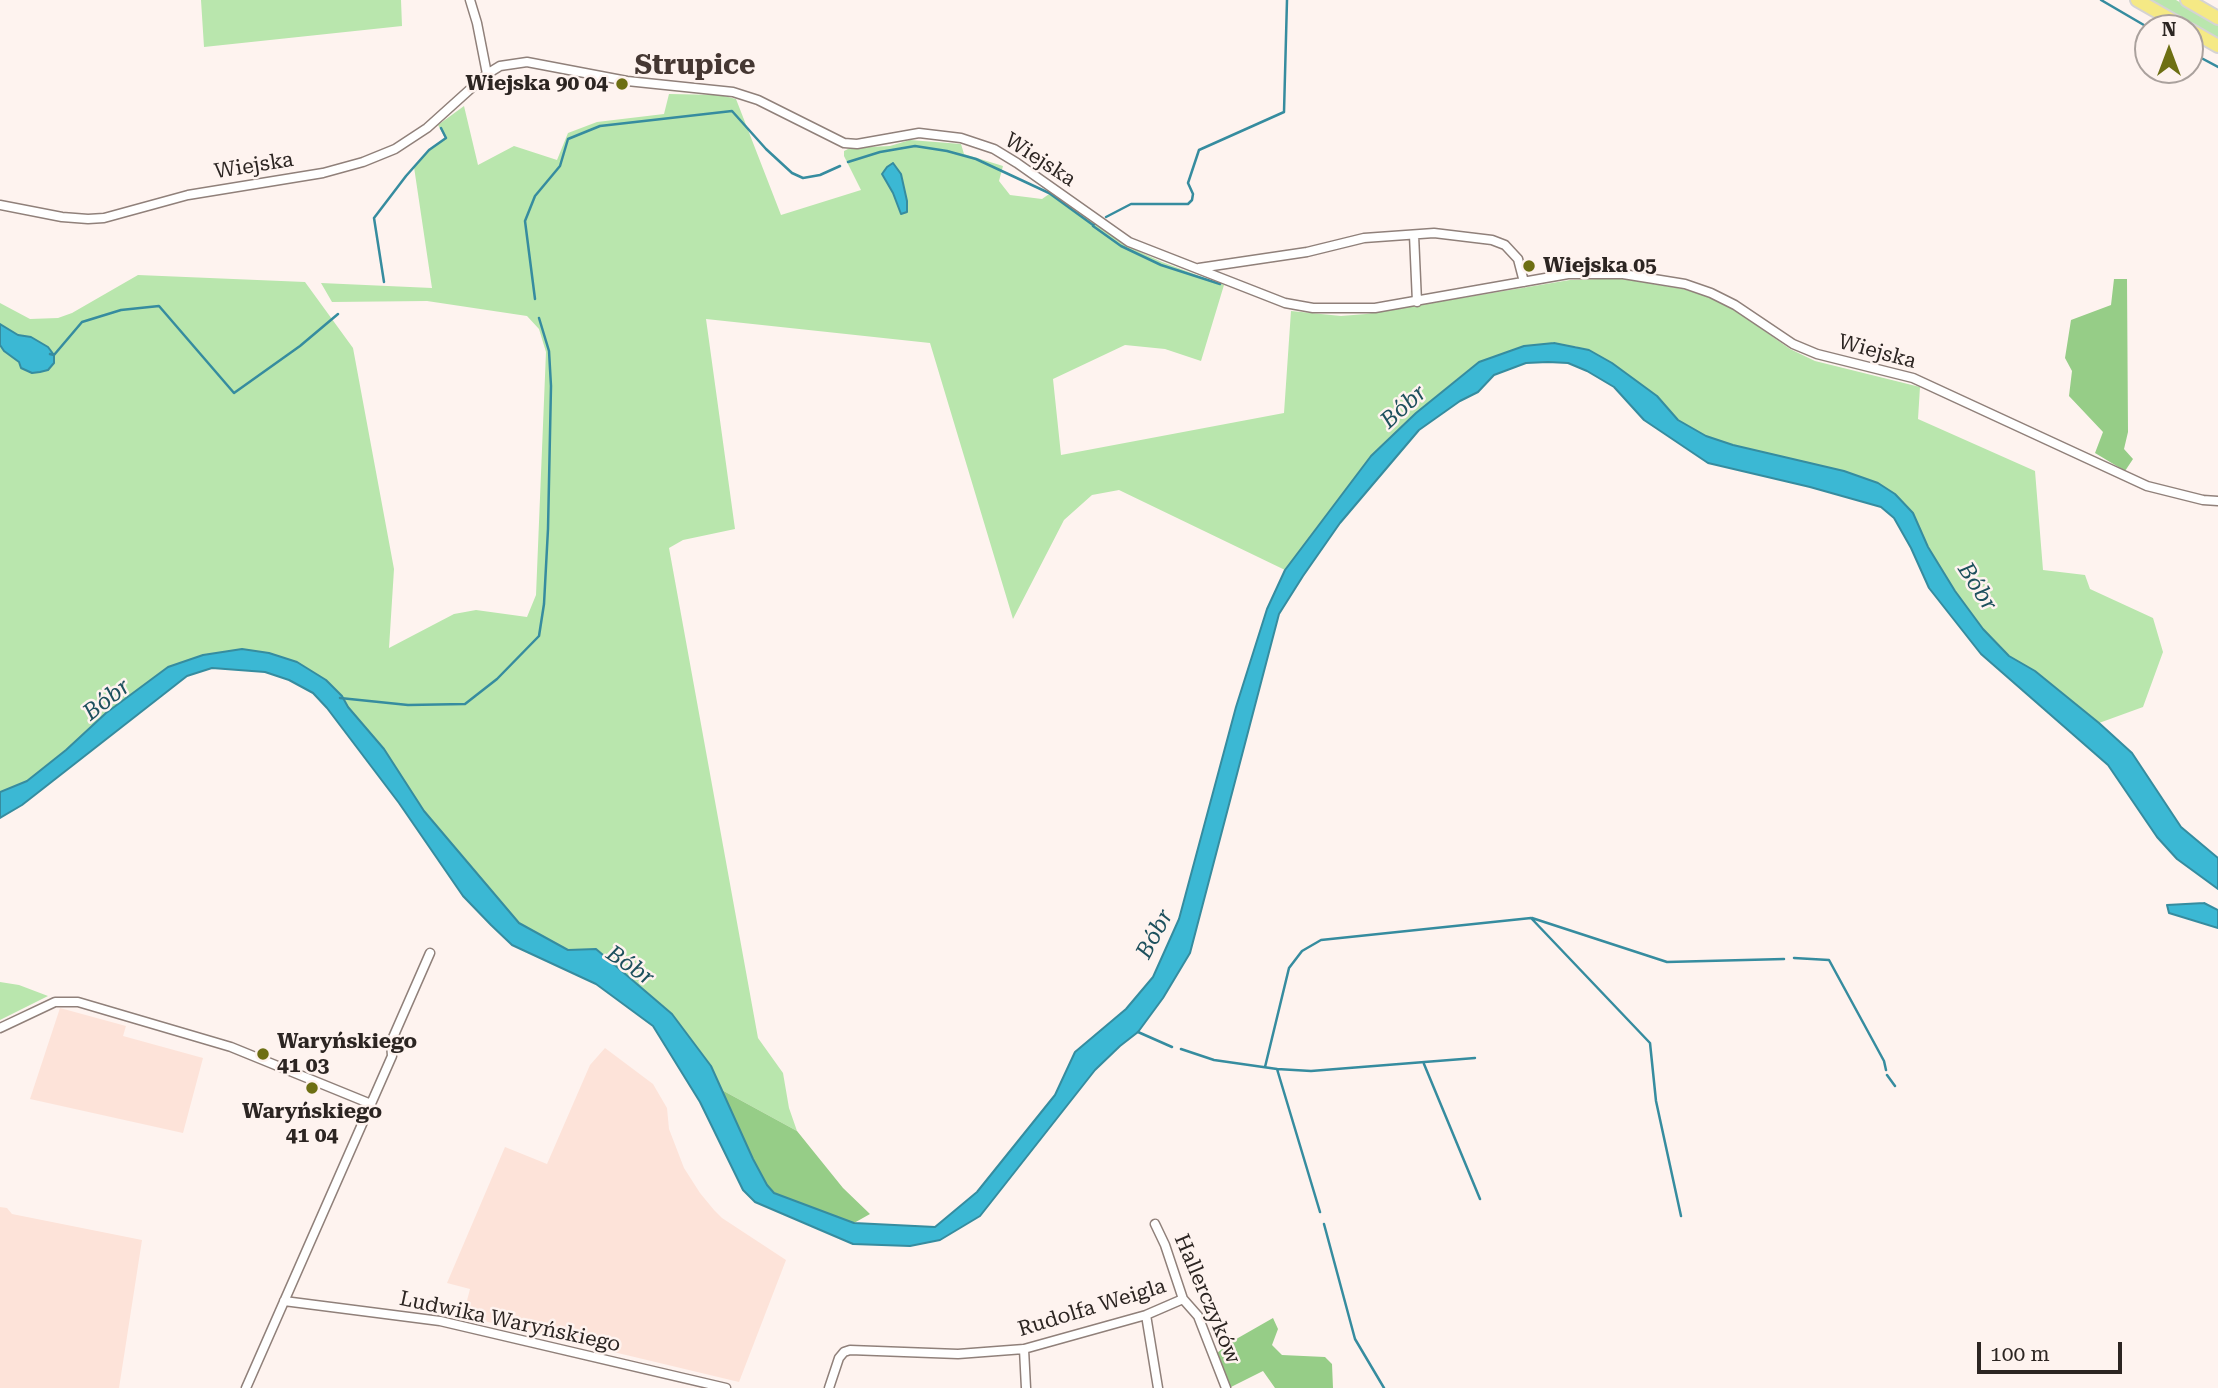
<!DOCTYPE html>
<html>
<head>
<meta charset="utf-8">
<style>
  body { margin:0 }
  #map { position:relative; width:2218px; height:1388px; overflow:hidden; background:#fef3ef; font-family:"Roboto Serif",serif }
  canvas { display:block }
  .north { position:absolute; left:2134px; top:14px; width:70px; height:70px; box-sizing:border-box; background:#fef3ef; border:2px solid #aaa19d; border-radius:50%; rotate:0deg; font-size:19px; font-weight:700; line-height:28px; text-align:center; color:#2c2522 }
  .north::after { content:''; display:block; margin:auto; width:24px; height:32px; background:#6d6f13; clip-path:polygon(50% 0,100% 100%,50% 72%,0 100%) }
  .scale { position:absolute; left:1977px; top:1342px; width:145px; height:32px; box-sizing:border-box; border:4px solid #2c2522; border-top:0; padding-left:9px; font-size:21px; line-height:24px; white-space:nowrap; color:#2c2522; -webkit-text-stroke:5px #fef3ef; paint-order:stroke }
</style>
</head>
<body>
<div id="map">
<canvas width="2218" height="1388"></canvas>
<div class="north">N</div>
<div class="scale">100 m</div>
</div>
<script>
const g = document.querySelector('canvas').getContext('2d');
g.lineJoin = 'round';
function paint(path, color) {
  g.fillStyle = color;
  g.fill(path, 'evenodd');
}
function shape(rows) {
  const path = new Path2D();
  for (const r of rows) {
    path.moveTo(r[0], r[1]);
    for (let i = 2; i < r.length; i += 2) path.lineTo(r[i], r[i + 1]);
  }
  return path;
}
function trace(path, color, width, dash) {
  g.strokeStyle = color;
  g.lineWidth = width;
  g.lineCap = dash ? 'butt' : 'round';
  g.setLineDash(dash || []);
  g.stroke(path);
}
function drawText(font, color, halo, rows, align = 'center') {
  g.font = font + ' "Roboto Serif",serif';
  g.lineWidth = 5;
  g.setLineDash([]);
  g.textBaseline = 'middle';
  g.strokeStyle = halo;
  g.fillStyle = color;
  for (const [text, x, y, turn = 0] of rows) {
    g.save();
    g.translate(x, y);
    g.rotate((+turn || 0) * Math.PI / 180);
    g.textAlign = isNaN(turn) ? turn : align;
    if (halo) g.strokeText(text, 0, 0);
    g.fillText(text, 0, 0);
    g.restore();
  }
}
paint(shape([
  [60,1008,126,1026,123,1036,203,1058,183,1133,30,1099],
  [605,1048,653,1084,667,1108,669,1129,684,1168,700,1193,714,1210,722,1218,786,1260,739,1382,463,1316,470,1289,447,1283,505,1147,547,1164,590,1065],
  [0,1207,7,1208,12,1214,142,1240,119,1388,0,1388]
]), '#fde3d9');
paint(shape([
  [201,0,401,0,402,26,204,47],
  [2148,0,2176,0,2218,24,2218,40],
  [669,94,720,95,736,99,781,215,861,190,844,156,844,151,850,148,890,146,910,140,961,144,964,154,1003,166,999,181,1010,195,1042,199,1052,192,1125,245,1162,262,1224,285,1201,361,1165,349,1125,345,1053,379,1061,455,1284,413,1291,311,1341,316,1366,314,1570,280,1597,279,1623,279,1683,289,1712,298,1739,313,1790,349,1815,361,1920,387,1918,419,2035,471,2043,570,2085,575,2090,589,2153,618,2163,652,2143,707,2099,723,2035,671,2009,656,1983,629,1955,591,1928,547,1913,513,1878,483,1844,471,1733,445,1706,436,1678,420,1657,396,1612,363,1575,346,1524,346,1479,362,1462,375,1416,413,1371,456,1285,570,1119,490,1092,495,1064,520,1013,619,930,343,706,319,735,529,683,540,669,548,758,1038,783,1073,789,1108,797,1131,720,1089,711,1066,568,951,519,923,424,811,384,749,348,707,342,696,241,649,106,713,66,750,27,781,0,792,0,303,30,319,58,318,72,313,138,275,305,282,353,348,394,569,389,648,454,614,476,610,527,617,536,595,546,352,539,329,527,316,427,301,332,302,321,283,432,288,414,167,429,150,445,138,438,125,464,106,478,165,514,146,557,160,568,133,597,122,664,114],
  [0,982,19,985,48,996,0,1020]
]), '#b9e6ad');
paint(shape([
  [2114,279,2127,279,2128,432,2124,449,2133,459,2125,471,2095,453,2103,432,2069,396,2072,371,2065,358,2071,320,2111,305],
  [720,1089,797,1131,843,1188,870,1214,854,1223,774,1193,767,1185,753,1159],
  [1273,1318,1278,1329,1272,1345,1282,1355,1325,1357,1332,1364,1333,1388,1275,1388,1263,1371,1229,1388,1217,1353,1231,1342]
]), '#96cd87');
const water = shape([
  [893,163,901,174,907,201,907,212,901,214,893,193,882,174,887,167,893,163],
  [0,324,18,335,31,337,48,347,54,355,54,363,48,370,40,372,32,373,21,368,19,362,4,351,0,345,0,324],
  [1554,343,1589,350,1612,363,1657,396,1678,420,1706,436,1733,445,1844,471,1878,483,1895,494,1913,513,1928,547,1955,591,1983,629,2009,656,2035,671,2099,723,2132,753,2181,827,2218,858,2218,889,2177,859,2157,837,2108,765,1981,654,1929,588,1911,548,1894,518,1881,507,1810,487,1708,463,1644,420,1614,387,1587,371,1568,363,1548,362,1526,363,1494,375,1478,392,1460,401,1419,430,1340,523,1303,576,1279,614,1190,953,1163,998,1138,1032,1120,1046,1095,1070,980,1216,940,1240,910,1246,853,1244,755,1202,743,1190,700,1102,653,1026,596,984,512,945,491,925,463,896,399,803,327,708,313,693,289,680,265,672,212,668,187,676,22,805,0,818,0,792,27,781,66,750,106,713,168,667,203,655,242,649,269,653,297,662,326,680,342,696,348,707,384,749,424,811,519,923,568,950,596,949,672,1014,711,1066,753,1159,767,1185,774,1193,854,1223,935,1227,977,1192,1055,1095,1075,1052,1126,1009,1153,977,1179,919,1236,707,1267,609,1285,570,1371,456,1416,413,1479,362,1524,346,1554,343],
  [2204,903,2218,910,2218,928,2169,913,2167,905,2204,903]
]);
paint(water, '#3bb8d4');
trace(water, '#368c9f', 2);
trace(shape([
  [2101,0,2149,28],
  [2190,52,2218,67],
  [848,162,880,152,915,146,947,151,976,159,1049,193,1093,225,1095,224],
  [1106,217,1131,204,1188,204,1192,200,1193,194,1188,183,1199,150,1284,112,1287,0],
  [1093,226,1121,246,1161,265,1220,284],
  [384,282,374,218,406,176,429,150,446,138,441,128],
  [535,299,525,221,535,196,560,166,568,139,600,126,732,111,766,149,792,173,803,178,820,175,840,166],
  [50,354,54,355,82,322,121,310,159,306,234,393,300,346,338,314],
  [340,698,408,705,465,704,497,679,539,636,544,604,548,529,551,386,549,351,539,318],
  [1532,918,1667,962,1784,959],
  [1794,958,1829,960,1884,1061,1886,1070],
  [1138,1032,1172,1047],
  [1181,1049,1214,1060,1277,1069,1320,1212],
  [1424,1064,1480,1199],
  [1265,1067,1289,968,1302,951,1321,940,1531,918,1650,1043,1656,1101,1681,1216],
  [1277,1069,1311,1071,1475,1058],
  [1887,1075,1895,1086],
  [1324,1224,1355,1339,1384,1388]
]), '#368c9f', 2.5);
const minor = shape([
  [470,0,477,23,487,74],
  [0,205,62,217,88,219,104,218,188,195,323,173,363,162,395,149,427,128,487,74,500,66,527,62,627,81,733,92,758,100,844,143,857,144,919,133,961,138,994,149,1017,163,1129,242,1285,303,1313,308,1375,308,1568,274,1623,274,1685,284,1711,293,1735,305,1793,344,1817,354,1913,378,2147,486,2203,500,2218,501],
  [1414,235,1417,302],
  [1199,268,1307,252,1364,238,1434,233,1492,240,1505,245,1518,259,1524,282],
  [0,1028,55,1002,78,1002,231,1047,371,1104],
  [1155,1224,1165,1245,1183,1299,1198,1316,1226,1388],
  [284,1301,440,1321,726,1388],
  [1146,1315,1158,1388],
  [1024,1349,1026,1388],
  [246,1388,392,1056,391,1042,430,953],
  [829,1388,839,1358,844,1352,850,1350,958,1354,1024,1349,1146,1315,1183,1299]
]);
const primary = shape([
  [2137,0,2186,28],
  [2187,0,2218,18],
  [2190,30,2218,46]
]);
trace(minor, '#90807a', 11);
trace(primary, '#d5d3d3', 16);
trace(minor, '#fff', 8);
trace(primary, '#f5e985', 12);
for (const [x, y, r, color] of [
  [622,84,7,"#6d6f13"],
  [1529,266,7,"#6d6f13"],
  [263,1054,7,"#6d6f13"],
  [312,1088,7,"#6d6f13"]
]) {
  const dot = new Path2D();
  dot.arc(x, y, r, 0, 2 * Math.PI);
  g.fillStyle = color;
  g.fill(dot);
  trace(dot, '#fef3ef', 2.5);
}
drawText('bold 21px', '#2c2522', '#fef3ef', [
  ["Wiejska 90 04",608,84,"right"],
  ["Wiejska 05",1543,266],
  ["Waryńskiego",277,1042],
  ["41 03",277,1066],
  ["Waryńskiego",312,1112,"center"],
  ["41 04",312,1136,"center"]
], 'left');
drawText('21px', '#2c2522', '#fef3ef', [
  ["Wiejska",1040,160,33],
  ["Wiejska",254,166,-9],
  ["Wiejska",1877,352,15],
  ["Hallerczyków",1207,1299,67],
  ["Rudolfa Weigla",1092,1308,-17],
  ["Ludwika Waryńskiego",510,1322,12]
]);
drawText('italic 23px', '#1d505d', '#fef3ef', [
  ["Bóbr",1404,407,-42],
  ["Bóbr",1977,587,57],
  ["Bóbr",107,700,-38],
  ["Bóbr",1155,934,-62],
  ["Bóbr",630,966,34]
]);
drawText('bold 28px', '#453732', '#fef3ef', [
  ["Strupice",695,66]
]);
</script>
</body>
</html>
